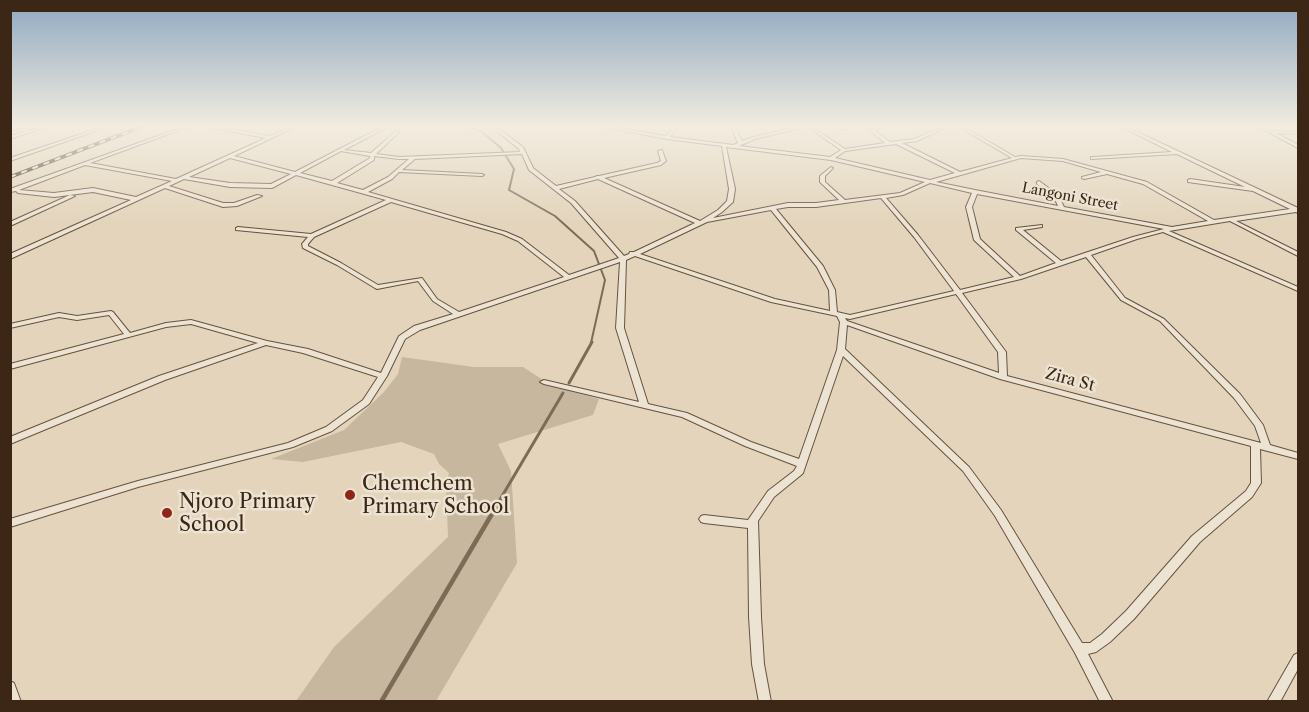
<!DOCTYPE html>
<html>
<head>
<meta charset="utf-8">
<style>
  body { margin:0 }
  #map { position:relative; width:1309px; height:712px; overflow:hidden; background:#e3d4bb; font-family:"Libre Caslon Text",serif }
  canvas { display:block }
  .frame { position:absolute; inset:0; border:12px solid #3c2716; pointer-events:none }
</style>
</head>
<body>
<div id="map">
<canvas width="1309" height="712"></canvas>
<div class="frame"></div>
</div>
<script>
const g = document.querySelector('canvas').getContext('2d');
g.lineJoin = 'round';
function paint(path, color) {
  g.fillStyle = color;
  g.fill(path, 'evenodd');
}
function shape(rows) {
  const path = new Path2D();
  for (const r of rows) {
    path.moveTo(r[0], r[1]);
    for (let i = 2; i < r.length; i += 2) path.lineTo(r[i], r[i + 1]);
  }
  return path;
}
function trace(path, color, width, dash) {
  g.strokeStyle = color;
  g.lineWidth = width;
  g.lineCap = dash ? 'butt' : 'round';
  g.setLineDash(dash || []);
  g.stroke(path);
}
function drawText(font, color, halo, rows, align = 'center') {
  g.font = font + ' "Libre Caslon Text",serif';
  g.lineWidth = 5;
  g.setLineDash([]);
  g.textBaseline = 'middle';
  g.strokeStyle = halo;
  g.fillStyle = color;
  for (const [text, x, y, turn = 0] of rows) {
    g.save();
    g.translate(x, y);
    g.rotate((+turn || 0) * Math.PI / 180);
    g.textAlign = isNaN(turn) ? turn : align;
    if (halo) g.strokeText(text, 0, 0);
    g.fillText(text, 0, 0);
    g.restore();
  }
}
paint(shape([
  [402,357,474,367,523,367,551,385,599,399,593,415,498,444,511,471,517,563,436,701,296,701,334,647,448,537,446,482,449,473,439,464,434,454,401,442,303,462,271,459,344,430,384,392,398,374]
]), '#c7b79f');
trace(shape([
  [469,127,481,131,501,148,514,169,509,190,555,216,594,251,605,280,591,343]
]), '#7e6b57', 2);
trace(shape([
  [569,383,592,342],
  [498,503,563,393]
]), '#7e6b57', 3);
trace(shape([
  [381,702,499,502]
]), '#7e6b57', 4.5);
const street = shape([
  [40,127,46,127,10,139,10,136,27,131,12,130,10,130,10,128,31,130,40,127],
  [102,127,107,127,10,161,10,158,102,127],
  [183,127,188,127,90,163,176,179,266,138,213,128,211,127,219,127,270,136,290,127,295,127,234,156,295,172,382,127,384,127,384,129,344,150,371,153,397,130,399,130,399,132,376,154,399,157,520,152,519,149,498,132,498,130,500,130,523,147,533,168,556,186,595,177,597,176,599,176,657,163,661,161,658,151,662,150,666,161,661,165,604,178,700,221,718,210,727,201,729,189,722,146,667,139,608,128,606,127,613,127,666,136,673,127,677,127,670,137,733,145,738,143,731,127,735,127,742,141,753,137,795,127,801,127,801,128,755,139,739,146,830,157,841,150,808,127,812,127,845,149,885,143,869,130,877,127,879,127,879,129,874,130,890,142,914,139,942,127,947,127,917,141,902,143,960,172,1012,158,959,127,964,127,1015,157,1021,156,1063,159,1147,182,1214,220,1290,209,1253,191,1188,182,1188,180,1190,179,1245,187,1177,154,1091,159,1091,157,1093,157,1172,152,1122,127,1127,127,1298,208,1298,213,1296,212,1236,221,1298,252,1298,256,1230,221,1169,231,1298,287,1298,291,1163,232,1137,239,1091,255,1125,298,1164,319,1240,394,1263,425,1270,445,1298,453,1298,459,1260,449,1261,483,1252,497,1200,542,1134,619,1110,642,1096,652,1088,654,1113,702,1100,702,1075,653,995,516,963,471,843,356,803,473,801,475,774,497,758,521,761,617,764,664,771,702,759,702,752,664,749,617,748,528,704,523,701,522,699,519,701,516,704,515,748,520,768,491,794,471,797,466,745,446,682,417,544,384,540,382,544,380,639,402,616,328,620,262,420,330,405,339,387,376,369,404,332,431,293,447,138,487,10,527,10,519,138,481,288,443,326,427,363,400,378,377,303,353,266,345,165,380,10,444,10,437,159,376,258,343,191,324,166,327,10,369,10,364,124,334,109,315,77,320,59,317,10,328,10,324,59,313,77,316,111,311,113,312,130,333,166,323,191,320,267,341,308,349,381,373,399,336,414,326,453,314,433,301,418,281,377,289,375,288,337,265,303,248,302,244,308,237,236,230,236,228,238,227,311,234,386,200,296,175,272,188,230,187,184,179,169,186,223,203,234,203,257,195,262,196,237,206,223,207,165,188,10,259,10,254,131,200,93,192,54,197,18,193,16,191,10,192,10,189,183,127],
  [896,144,955,173,930,180,835,158,845,151,896,144],
  [726,147,831,160,925,182,900,193,845,200,825,182,825,176,833,168,831,167,820,176,820,182,839,200,816,203,788,203,713,218,722,212,733,202,735,189,726,147],
  [341,151,370,156,370,158,332,181,300,173,341,151],
  [522,154,529,170,571,203,619,258,569,275,522,239,506,232,368,192,392,179,399,172,482,176,484,175,482,174,402,170,415,159,522,154],
  [374,156,399,159,409,159,388,177,363,190,337,183,374,160,374,156],
  [230,158,291,174,271,184,230,183,189,177,230,158],
  [1021,158,1063,161,1101,172,1082,177,1082,178,1084,179,1107,174,1143,184,1208,221,1172,227,1064,207,1058,195,1039,181,1037,182,1037,184,1054,197,1058,206,975,190,936,182,1021,158],
  [85,165,172,181,136,197,93,188,54,193,19,190,85,165],
  [598,179,695,223,634,252,630,252,629,254,624,256,575,201,559,189,598,179],
  [930,183,972,193,966,207,974,240,1014,277,960,290,918,235,886,198,903,195,930,183],
  [977,194,1164,229,1133,237,1061,261,1023,230,1042,227,1042,225,1016,228,1016,230,1056,263,1020,276,980,239,972,207,977,194],
  [881,198,914,237,954,291,850,315,837,312,835,290,823,266,776,209,788,207,816,207,881,198],
  [391,202,502,234,518,241,564,277,459,312,437,299,422,278,378,285,341,263,308,246,308,244,314,237,391,202],
  [771,210,817,267,829,290,830,311,775,299,640,254,707,222,771,210],
  [635,256,771,302,837,316,840,322,837,350,799,459,751,442,687,413,648,404,624,328,626,260,635,256],
  [1086,257,1121,300,1160,321,1234,398,1255,426,1261,443,1007,376,1006,352,962,293,1021,279,1086,257],
  [956,294,998,352,999,373,847,321,845,318,850,319,956,294],
  [847,325,1000,379,1251,446,1251,483,1246,491,1192,536,1126,611,1102,634,1090,643,1082,643,1001,510,969,467,845,349,847,325],
  [837,127,842,127,846,129,844,130,837,127],
  [1259,127,1264,127,1272,131,1298,132,1298,134,1276,133,1298,145,1298,148,1259,127],
  [70,195,75,196,10,226,10,222,70,195],
  [1298,653,1298,669,1280,702,1267,702,1294,655,1298,653],
  [10,681,14,683,21,702,10,702,10,681]
]);
trace(street, '#66523f', 2);
paint(street, '#ede3d3');
const rail = shape([
  [10,177,141,127]
]);
trace(rail, '#3c2716', 4);
trace(rail, '#ede3d3', 2, [6]);
const sky = g.createLinearGradient(0, 0, 0, 226);
sky.addColorStop(0, '#8fa9c0');
sky.addColorStop(0.56, '#f2ece0');
sky.addColorStop(1, '#f2ece000');
g.fillStyle = sky;
g.fillRect(0, 0, 1309, 226);
for (const [x, y, r, color] of [
  [350,495,6,"#8f2418"],
  [167,513,6,"#8f2418"]
]) {
  const dot = new Path2D();
  dot.arc(x, y, r, 0, 2 * Math.PI);
  g.fillStyle = color;
  g.fill(dot);
  trace(dot, '#ede3d3', 2);
}
drawText('14px', '#3c2716', '#ede3d3', [
  ["Langoni Street",1070,197,11]
]);
drawText('16px', '#3c2716', '#ede3d3', [
  ["Zira St",1070,380,15]
]);
drawText('20px', '#3c2716', '#ede3d3', [
  ["Chemchem",362,484],
  ["Primary School",362,507],
  ["Njoro Primary",179,502],
  ["School",179,525]
], 'left');
</script>
</body>
</html>
